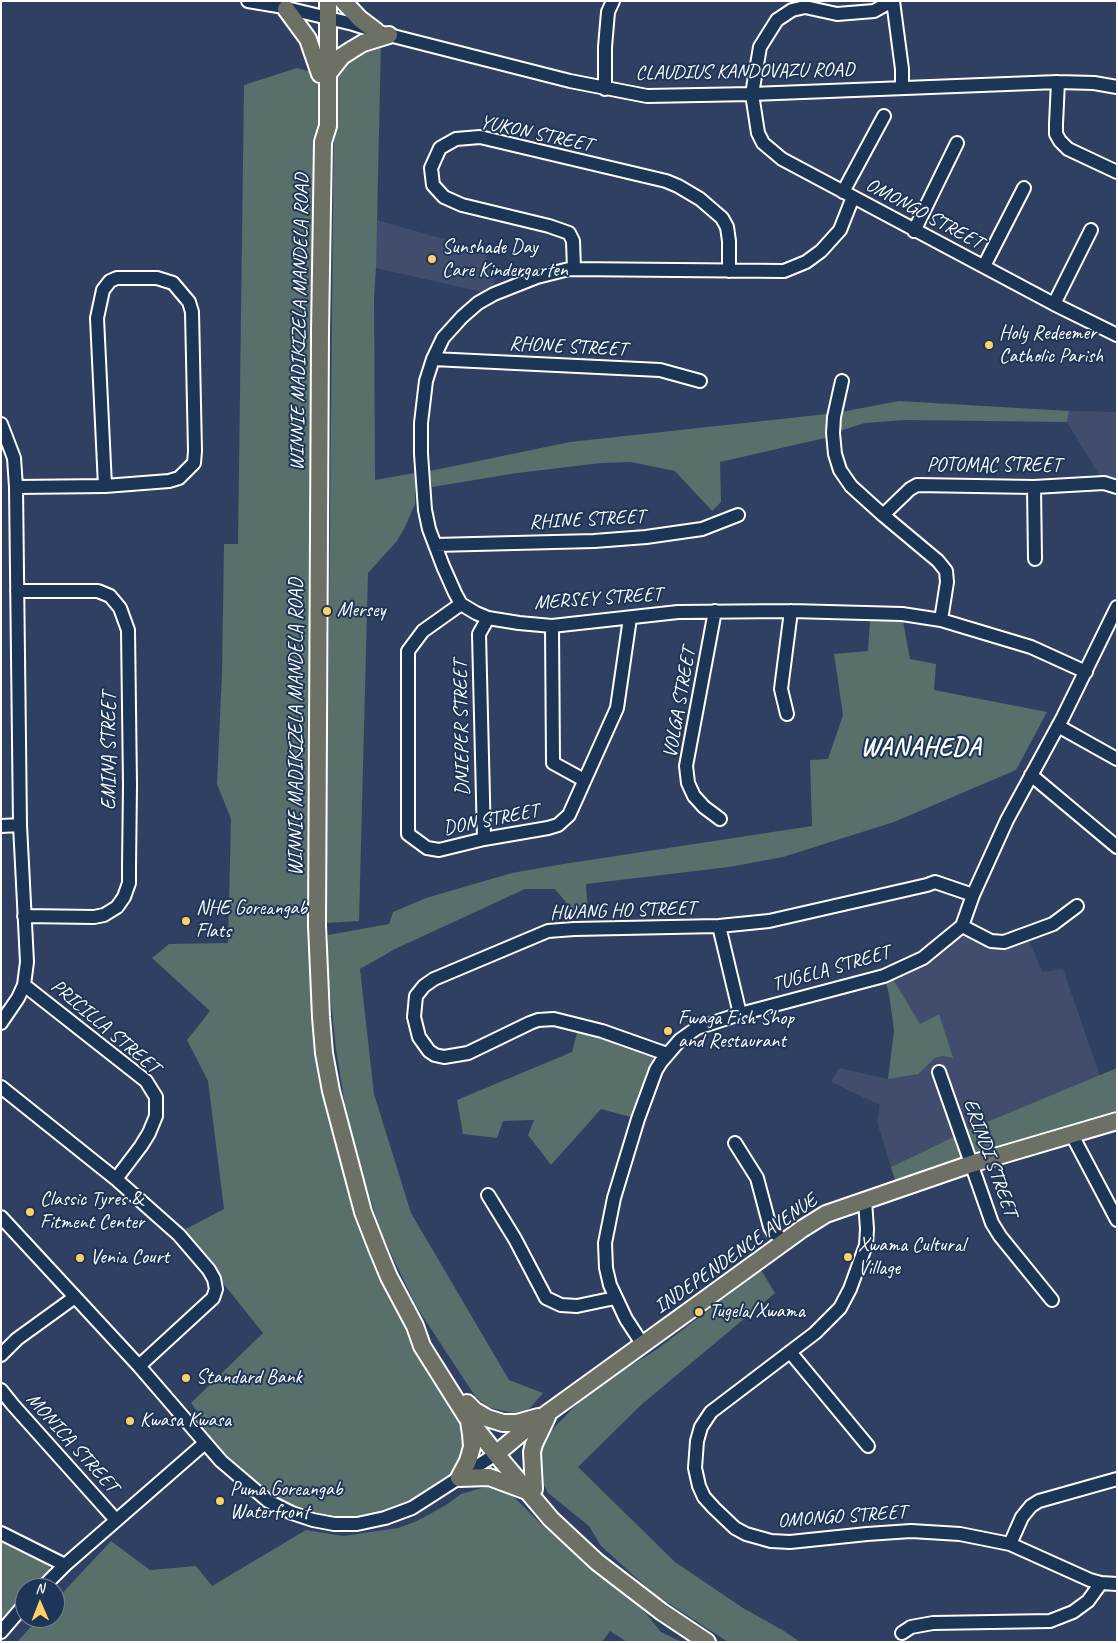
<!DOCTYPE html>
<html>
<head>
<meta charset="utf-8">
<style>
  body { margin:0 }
  #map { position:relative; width:1118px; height:1643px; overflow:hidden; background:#304062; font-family:Caveat,sans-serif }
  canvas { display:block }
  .frame { position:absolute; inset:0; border:2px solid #fff; pointer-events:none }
  .north { position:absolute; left:15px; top:1578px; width:50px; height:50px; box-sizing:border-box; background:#1d3557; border:1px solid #77869a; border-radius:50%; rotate:359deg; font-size:14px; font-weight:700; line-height:20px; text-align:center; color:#fff }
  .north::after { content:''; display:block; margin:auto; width:18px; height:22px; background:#ffd166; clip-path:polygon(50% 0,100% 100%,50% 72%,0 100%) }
</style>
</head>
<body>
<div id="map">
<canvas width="1118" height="1643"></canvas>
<div class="frame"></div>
<div class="north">N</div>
</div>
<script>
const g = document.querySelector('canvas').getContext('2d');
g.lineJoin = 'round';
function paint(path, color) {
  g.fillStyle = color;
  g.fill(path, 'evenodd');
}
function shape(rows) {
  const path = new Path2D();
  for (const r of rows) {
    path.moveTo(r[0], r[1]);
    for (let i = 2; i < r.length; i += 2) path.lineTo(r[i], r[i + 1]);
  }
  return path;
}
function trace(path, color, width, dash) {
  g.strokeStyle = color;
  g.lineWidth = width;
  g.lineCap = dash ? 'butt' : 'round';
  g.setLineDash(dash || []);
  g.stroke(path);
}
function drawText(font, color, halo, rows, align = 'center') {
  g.font = font + ' Caveat,sans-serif';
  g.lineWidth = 4;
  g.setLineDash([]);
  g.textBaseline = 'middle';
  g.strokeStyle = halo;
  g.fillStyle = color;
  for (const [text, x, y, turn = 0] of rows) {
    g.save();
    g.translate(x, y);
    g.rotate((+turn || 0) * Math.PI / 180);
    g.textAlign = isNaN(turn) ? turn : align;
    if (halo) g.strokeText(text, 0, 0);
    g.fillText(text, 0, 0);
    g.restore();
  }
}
paint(shape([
  [376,220,484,250,495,284,482,292,376,268],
  [1069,411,1117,412,1117,487,1104,483,1067,422],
  [962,926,991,941,1027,934,1042,972,1063,969,1100,1076,970,1129,891,1167,877,1122,880,1105,831,1082,839,1068,888,1079,928,1064,935,1058,943,1056,938,1014,920,1024,890,974]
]), '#424d6d');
paint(shape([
  [381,42,376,268,374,296,375,480,415,473,415,504,405,527,397,541,368,573,359,921,326,923,334,104,337,79,342,65,350,56],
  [297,68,320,74,319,992,363,1212,466,1416,468,1461,412,1508,334,1524,268,1501,190,1425,200,1415,191,1403,263,1333,222,1282,184,1230,224,1209,208,1081,187,1040,210,1011,152,958,169,944,228,943,231,819,217,784,222,673,224,544,238,544,244,85],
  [899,401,1069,411,1067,422,905,420,865,423,833,433,841,412],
  [827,414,825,438,720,462,721,502,712,511,675,471,631,462,601,463,517,473,432,487,430,471,570,442],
  [870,620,903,621,910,659,936,664,934,690,1047,712,1016,770,894,822,783,857,729,867,586,884,588,912,574,912,555,889,525,889,395,949,360,969,374,1094,411,1213,509,1380,543,1393,531,1407,522,1414,512,1413,487,1407,475,1396,416,1306,381,1233,359,1162,345,1105,336,1049,328,975,328,935,389,924,393,912,426,898,512,873,557,865,812,826,810,760,828,759,843,715,834,654,868,651],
  [890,974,920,1024,939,1014,953,1058,943,1056,935,1058,918,1074,888,1079,894,1030,889,994,884,976],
  [579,1025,667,1054,638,1119,601,1109,551,1165,528,1135,534,1120,503,1121,497,1138,463,1134,457,1100,572,1052],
  [1117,1068,1117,1113,896,1183,891,1167,970,1129],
  [761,1270,775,1293,641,1405,578,1467,675,1562,743,1608,784,1631,800,1642,728,1642,653,1593,601,1546,589,1526,548,1493,541,1479,539,1462,541,1449,548,1434,575,1406,607,1380,656,1350],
  [485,1487,500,1488,510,1493,542,1525,644,1611,661,1632,682,1642,627,1642,610,1631,602,1642,17,1642,39,1618,55,1618,55,1601,111,1541,150,1570,196,1566,212,1586,306,1530,343,1536,398,1528,417,1521,446,1505,461,1494],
  [1,1540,49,1564,49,1570,29,1588,25,1588,25,1592,1,1619]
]), '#586f6b');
const minor = shape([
  [248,1,278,6,353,24,389,35,570,81,647,96,752,94,1058,82,1094,83,1117,87],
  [892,1,874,11,837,14,805,7,792,10,777,20,760,47,752,94,758,133,763,143,782,159,1054,304,1117,335],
  [893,1,902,69,902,87],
  [1058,82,1056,124,1056,134,1060,141,1068,149,1117,172],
  [605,89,605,47,608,12,613,1],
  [843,192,884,116],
  [853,197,840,230,821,251,806,262,784,271,569,269,537,277,494,294,478,303,462,317,443,338,433,359,426,381,421,423,421,454,425,510,429,529,443,566,455,593,461,604,476,613,488,618,519,623,552,626,678,612,791,611,902,614,941,620,1031,647,1086,672],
  [914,231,957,143],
  [984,266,1024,188],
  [574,269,573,241,569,233,549,226,462,205,444,197,433,185,431,168,440,148,456,139,480,137,666,181,678,186,700,199,722,218,727,227,729,241,729,271],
  [117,278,157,278,173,283,189,302,192,312,195,451,194,463,179,478,169,481,105,486,97,318,103,290,110,281,117,278],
  [1054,304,1091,230],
  [433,359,660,370,700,381],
  [842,381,834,417,833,433,835,454,840,470,851,486,883,515,938,561,946,571,947,582,941,620],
  [1,424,14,458,16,487,20,825,27,962,24,985,18,998,1,1023],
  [16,487,105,486],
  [1034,487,1035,559],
  [883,515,910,489,917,485,1034,487,1104,483,1117,487],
  [435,545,594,541,646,537,702,529,738,515],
  [17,591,98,591,110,596,120,608,128,630,130,785,129,867,129,883,124,897,117,907,104,915,94,917,24,916],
  [461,604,423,631,408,651,408,834,427,848,439,850,484,839,548,828,558,825,569,815,617,708,630,618],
  [715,611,686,766,688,783,694,796,704,807,720,819],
  [552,626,553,763,584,780],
  [787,714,781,689,791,611],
  [1058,726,1117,759],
  [1031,775,1117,847],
  [1,826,20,825],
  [484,839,479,634,488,618],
  [719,926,740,1014],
  [962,926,991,941,1004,942,1053,924,1077,906],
  [24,985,146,1081,156,1097,156,1116,149,1133,141,1146,116,1179],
  [667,1054,602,1031,554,1019,538,1020,530,1023,468,1053,444,1057,435,1055,429,1051,419,1037,414,1017,416,996,424,986,434,979,548,931,574,929,719,926,769,921,927,885,935,882,973,895],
  [939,1072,992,1223,1000,1236,1052,1300],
  [1,1087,116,1179,179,1235,209,1270,214,1279,216,1289,213,1298,139,1366],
  [1072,1135,1117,1220],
  [735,1143,757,1178,770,1227,773,1232,785,1241],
  [488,1195,515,1239,546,1298,561,1305,577,1306,615,1298],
  [865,1201,867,1229,866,1245,850,1289,840,1308,815,1333,711,1412,701,1427,697,1441,695,1468,699,1486,704,1497,714,1508,735,1528,746,1534,771,1541,790,1542,867,1534,911,1531,960,1534,1010,1544,1090,1580,1101,1583,1117,1584],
  [1,1217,139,1366,221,1461,268,1501,292,1513,313,1520,334,1524,357,1524,385,1518,412,1508,496,1454],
  [643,1345,626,1319,610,1285,606,1268,605,1243,614,1198,638,1119,656,1070,661,1062,680,1040,697,1028,740,1014,884,976,923,958,962,926,973,895,1007,820,1063,717,1117,607],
  [790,1352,868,1446],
  [1,1355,17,1339,75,1297],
  [1,1390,13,1405,116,1520],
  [1,1533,65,1565],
  [1010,1544,1022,1517,1031,1506,1039,1501,1117,1479],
  [42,1588,65,1565,205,1443],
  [1,1632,25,1604],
  [902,1633,911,1627,933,1623,1050,1621,1073,1612,1088,1601,1101,1583]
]);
const major = shape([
  [328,1,328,126,323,142,320,332,317,925,321,1017,324,1053,331,1091,363,1212,377,1248,389,1277,415,1326,422,1346,466,1416,496,1454,551,1519,597,1562,662,1612,707,1642],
  [343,1,360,19,376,31],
  [286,9,308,39,320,74],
  [327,75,342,56,353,49,363,43,389,35],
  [467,1403,475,1411,487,1418,503,1423,517,1423,538,1417],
  [496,1454,527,1428,700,1303,802,1229,826,1214,971,1164,1117,1121],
  [459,1478,489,1477,524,1490],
  [459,1478,468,1461,472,1447,471,1434,469,1421],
  [534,1489,532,1452,534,1444,547,1417]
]);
trace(minor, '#fff', 16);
trace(major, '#fff', 20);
trace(minor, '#1d3557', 12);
trace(major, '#6c7065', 16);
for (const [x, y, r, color] of [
  [432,259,5,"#ffd166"],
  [989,345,5,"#ffd166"],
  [327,611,5,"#ffd166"],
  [186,921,5,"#ffd166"],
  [668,1031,5,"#ffd166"],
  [30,1212,5,"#ffd166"],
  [848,1257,5,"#ffd166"],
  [80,1258,5,"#ffd166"],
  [699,1312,5,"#ffd166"],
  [186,1378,5,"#ffd166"],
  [130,1421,5,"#ffd166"],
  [220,1501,5,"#ffd166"]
]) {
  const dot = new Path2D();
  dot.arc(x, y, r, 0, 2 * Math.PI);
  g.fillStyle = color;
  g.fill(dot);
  trace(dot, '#1d3557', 2);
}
drawText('20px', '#fff', '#1d3557', [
  ["CLAUDIUS KANDOVAZU ROAD",745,72,-1],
  ["YUKON STREET",536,134,12],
  ["OMONGO STREET",924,214,28],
  ["WINNIE MADIKIZELA MANDELA ROAD",300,322,-89],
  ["RHONE STREET",568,347,3],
  ["POTOMAC STREET",994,466],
  ["RHINE STREET",587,520,-3],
  ["MERSEY STREET",598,599,-4],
  ["VOLGA STREET",680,703,-80],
  ["WINNIE MADIKIZELA MANDELA ROAD",297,727,-90],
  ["DNIEPER STREET",462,728,-91],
  ["EMINA STREET",110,751,-90],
  ["DON STREET",491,820,-11],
  ["HWANG HO STREET",623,911,-2],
  ["TUGELA STREET",831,969,-16],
  ["PRICILLA STREET",105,1027,40],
  ["ERINDI STREET",990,1158,70],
  ["INDEPENDENCE AVENUE",736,1254,-35],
  ["MONICA STREET",72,1443,48],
  ["OMONGO STREET",842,1517,-4]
]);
drawText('20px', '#fff', '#1d3557', [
  ["Sunshade Day",442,248],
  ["Care Kindergarten",442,271],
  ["Holy Redeemer",999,334],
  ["Catholic Parish",999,357],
  ["Mersey",337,611],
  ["NHE Goreangab",196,909],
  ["Flats",196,932],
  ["Fwaga Fish Shop",678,1019],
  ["and Restaurant",678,1042],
  ["Classic Tyres &",40,1200],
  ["Fitment Center",40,1223],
  ["Xwama Cultural",858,1246],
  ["Village",858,1269],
  ["Venia Court",90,1258],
  ["Tugela/Xwama",709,1312],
  ["Standard Bank",196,1378],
  ["Kwasa Kwasa",140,1421],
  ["Puma Goreangab",230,1490],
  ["Waterfront",230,1513]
], 'left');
g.letterSpacing = '1px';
drawText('bold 25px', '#fff', '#1d3557', [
  ["WANAHEDA",921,748]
]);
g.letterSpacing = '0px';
</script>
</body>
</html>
